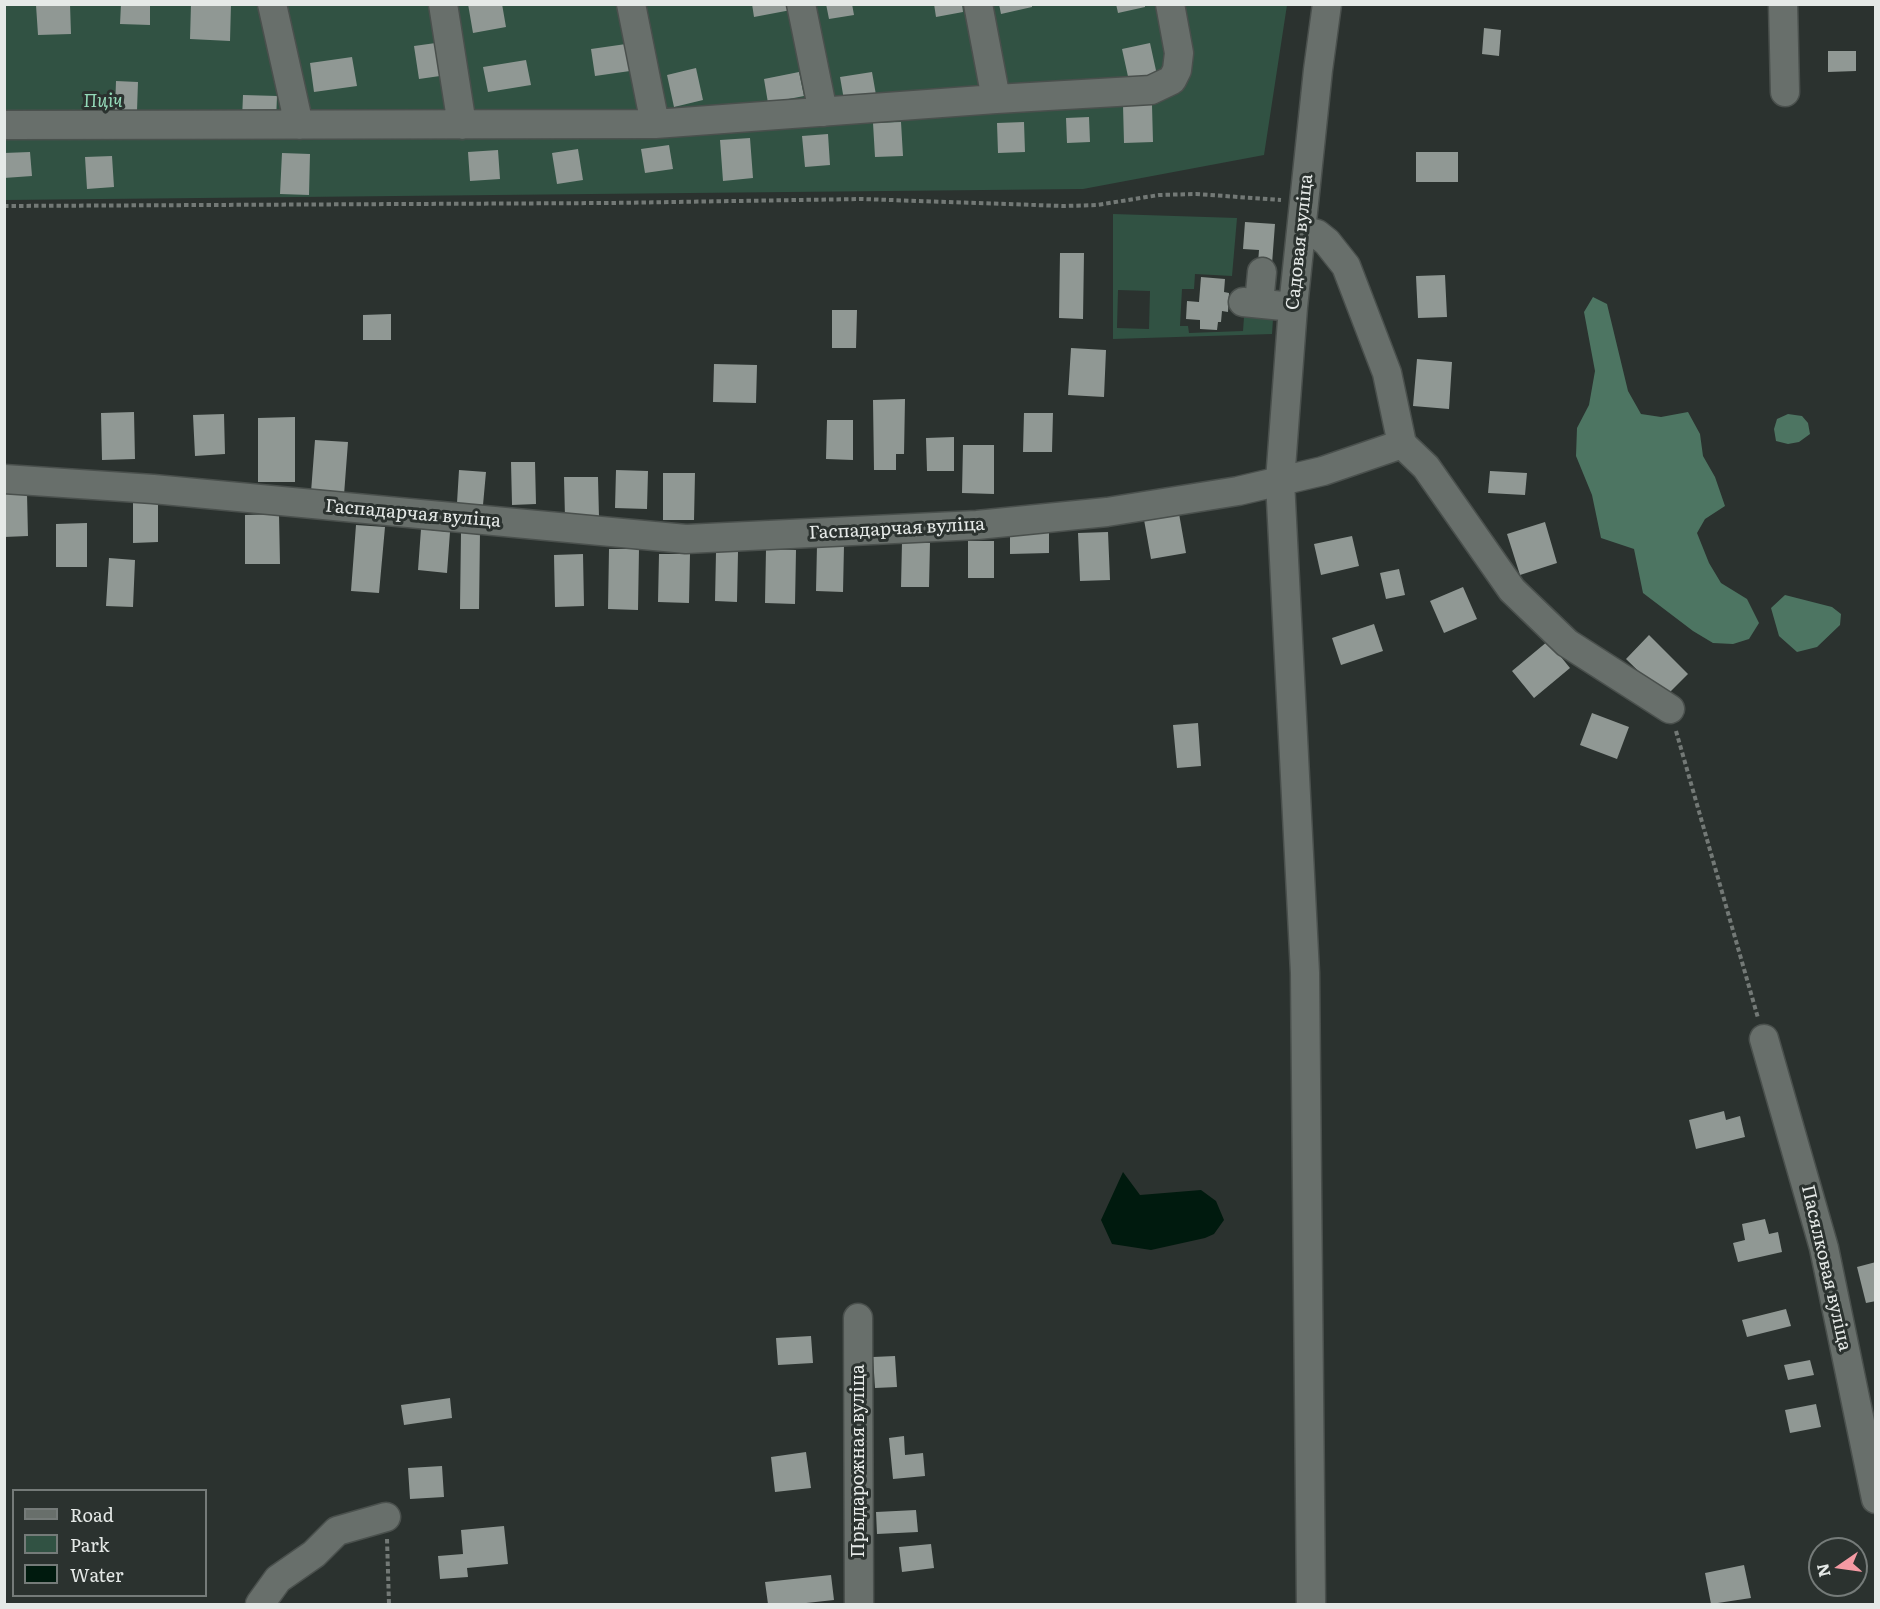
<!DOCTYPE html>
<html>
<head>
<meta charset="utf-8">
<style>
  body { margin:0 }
  #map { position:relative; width:1880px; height:1609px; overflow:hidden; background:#2b322f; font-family:Literata,serif }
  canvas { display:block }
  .frame { position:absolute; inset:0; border:6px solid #e5e9e7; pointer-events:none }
  .legend { position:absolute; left:12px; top:1489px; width:195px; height:108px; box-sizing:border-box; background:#2b322f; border:2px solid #757b79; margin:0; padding:8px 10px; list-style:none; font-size:18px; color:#e5e9e7 }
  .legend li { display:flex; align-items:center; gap:12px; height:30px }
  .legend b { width:30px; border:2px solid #757b79 }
  .north { position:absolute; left:1808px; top:1537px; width:60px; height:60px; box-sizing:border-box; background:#2b322f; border:2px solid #757b79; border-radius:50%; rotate:257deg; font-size:16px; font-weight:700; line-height:24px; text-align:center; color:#e5e9e7 }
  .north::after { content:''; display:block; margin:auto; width:21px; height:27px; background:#f49aa3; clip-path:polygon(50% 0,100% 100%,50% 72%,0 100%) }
</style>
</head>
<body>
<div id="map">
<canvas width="1880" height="1609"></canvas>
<div class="frame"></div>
<ul class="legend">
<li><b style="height:8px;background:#686f6b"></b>Road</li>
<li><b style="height:16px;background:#315243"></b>Park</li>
<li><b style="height:16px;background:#001a0e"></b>Water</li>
</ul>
<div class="north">N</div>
</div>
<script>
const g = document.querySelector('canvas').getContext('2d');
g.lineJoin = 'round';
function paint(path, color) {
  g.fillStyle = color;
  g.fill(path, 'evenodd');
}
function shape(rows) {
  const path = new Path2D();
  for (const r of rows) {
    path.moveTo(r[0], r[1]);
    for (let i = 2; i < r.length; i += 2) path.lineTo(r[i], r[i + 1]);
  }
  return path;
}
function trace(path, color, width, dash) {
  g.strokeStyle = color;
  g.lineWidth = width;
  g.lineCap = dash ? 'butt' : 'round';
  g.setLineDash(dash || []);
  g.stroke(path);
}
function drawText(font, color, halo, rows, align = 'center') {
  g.font = font + ' Literata,serif';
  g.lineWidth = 6;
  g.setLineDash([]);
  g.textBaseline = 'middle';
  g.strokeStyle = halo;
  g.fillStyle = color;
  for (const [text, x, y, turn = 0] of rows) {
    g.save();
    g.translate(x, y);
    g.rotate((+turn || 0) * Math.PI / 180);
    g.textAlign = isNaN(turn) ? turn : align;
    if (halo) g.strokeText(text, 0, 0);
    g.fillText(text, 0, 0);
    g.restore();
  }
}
paint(shape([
  [4,5,1287,5,1264,155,1083,189,5,200],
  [1113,214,1237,218,1232,276,1195,274,1194,289,1182,289,1180,326,1188,326,1189,333,1243,331,1244,317,1273,319,1272,334,1113,339],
  [1118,290,1150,291,1149,329,1117,328]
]), '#315243');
paint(shape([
  [1593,297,1607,304,1628,391,1641,414,1661,417,1688,412,1700,434,1703,456,1715,477,1725,506,1705,519,1697,533,1709,563,1721,583,1747,599,1759,623,1749,639,1733,644,1713,643,1693,631,1643,593,1634,549,1601,538,1592,495,1576,456,1577,428,1589,405,1595,371,1584,312],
  [1788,414,1802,416,1808,423,1810,434,1799,442,1788,444,1776,441,1774,429,1777,419],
  [1785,595,1832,607,1841,614,1840,625,1817,647,1797,652,1779,636,1771,608]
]), '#4d7562');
paint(shape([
  [1123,1172,1140,1195,1201,1190,1216,1201,1224,1220,1214,1234,1205,1238,1151,1250,1112,1244,1101,1220]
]), '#001a0e');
paint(shape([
  [70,4,71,34,38,35,36,5],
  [121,4,150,4,150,25,120,24],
  [191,4,231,4,230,41,190,39],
  [468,4,502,4,506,27,473,33],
  [752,4,790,4,791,10,754,17],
  [826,4,852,4,854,15,829,19],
  [934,4,962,4,963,12,936,17],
  [999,4,1032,4,1032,7,1001,14],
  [1116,4,1145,4,1145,7,1118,13],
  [1484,28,1501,30,1499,56,1482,54],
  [443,42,447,75,419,79,414,46],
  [1150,43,1157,75,1129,81,1122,49],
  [626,44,630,71,595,76,591,49],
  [1828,51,1856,51,1856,71,1828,72],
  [352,57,357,86,314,92,310,63],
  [526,60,531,85,488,92,483,67],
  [696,68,703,100,674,107,667,75],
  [799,72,804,96,768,103,764,79],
  [872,72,876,95,844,100,840,77],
  [116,81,138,82,137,111,115,110],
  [243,95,277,96,276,121,242,119],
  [1123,105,1152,105,1153,142,1124,143],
  [1089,117,1090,142,1067,143,1066,118],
  [901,122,903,156,875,157,873,123],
  [1024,122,1025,152,998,153,997,123],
  [828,134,830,165,805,167,802,136],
  [750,138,753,178,723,181,720,140],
  [669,145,673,169,645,173,641,149],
  [578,149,583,180,557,184,552,153],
  [498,150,500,179,470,181,468,152],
  [30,152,32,176,4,178,4,153],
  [1416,152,1458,152,1458,182,1416,182],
  [282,153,310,154,309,195,280,194],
  [112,156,114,187,87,189,85,157],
  [1245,222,1275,224,1272,264,1258,263,1259,250,1243,249],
  [1060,253,1084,253,1083,319,1059,318],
  [1445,275,1447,317,1418,318,1416,276],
  [1201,277,1225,279,1224,292,1229,293,1228,312,1222,311,1221,322,1218,322,1217,330,1200,329,1200,320,1186,319,1187,301,1199,302],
  [832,310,857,310,856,348,832,348],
  [391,314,391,340,363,340,363,315],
  [1071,348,1106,350,1104,397,1068,395],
  [1417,359,1452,362,1449,409,1413,406],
  [714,364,757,365,756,403,713,402],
  [905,399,904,454,896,454,896,470,874,470,873,400],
  [134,412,135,459,102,460,101,413],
  [1024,413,1053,413,1052,452,1023,452],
  [224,414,225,454,195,456,193,415],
  [295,417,295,482,258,482,258,418],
  [827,420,853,420,853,460,826,459],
  [954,437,954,471,927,471,926,438],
  [315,440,348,442,344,495,311,492],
  [963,445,994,445,994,494,962,493],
  [511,462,535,462,536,504,512,505],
  [459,470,486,472,483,505,457,503],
  [616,470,648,471,647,509,615,508],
  [1490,471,1527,473,1525,495,1488,493],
  [663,473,695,473,694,520,663,520],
  [564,477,598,477,599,517,565,518],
  [4,493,27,493,28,536,4,537],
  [133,500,158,500,158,542,133,543],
  [1178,508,1186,553,1151,559,1143,514],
  [279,514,280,564,245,564,245,515],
  [1545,522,1557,563,1520,575,1507,534],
  [87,523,87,567,56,567,56,524],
  [356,525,385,527,379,593,351,591],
  [421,529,450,532,447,573,418,570],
  [1010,529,1049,529,1049,553,1010,554],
  [461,532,480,532,479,609,460,609],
  [1108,532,1110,580,1080,581,1078,533],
  [1352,536,1359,566,1321,575,1314,544],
  [968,541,994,541,994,578,968,578],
  [902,542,930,543,929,587,901,587],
  [817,545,844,545,843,592,816,591],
  [609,549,639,549,638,610,608,609],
  [766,549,796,550,795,604,765,603],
  [716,552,738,552,737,602,715,601],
  [583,554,584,606,555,607,554,555],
  [659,554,690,554,689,603,658,602],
  [109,558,135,560,133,607,106,606],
  [1399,569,1405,595,1386,599,1380,573],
  [1463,587,1477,619,1444,633,1430,601],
  [1374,624,1383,651,1341,665,1332,638],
  [1649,635,1688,674,1665,697,1626,659],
  [1548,641,1570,668,1534,698,1512,671],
  [1592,713,1629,727,1617,759,1580,745],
  [1198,723,1201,766,1177,768,1173,725],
  [1724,1111,1726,1120,1740,1116,1745,1137,1696,1149,1689,1120],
  [1765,1219,1769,1234,1778,1232,1782,1252,1738,1262,1733,1243,1745,1240,1742,1224],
  [1876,1262,1876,1301,1866,1303,1857,1267],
  [1786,1309,1791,1326,1747,1337,1742,1320],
  [811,1336,813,1363,778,1365,776,1338],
  [895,1356,897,1387,875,1388,873,1357],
  [1810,1360,1814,1375,1788,1380,1784,1365],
  [450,1398,452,1418,404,1425,401,1405],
  [1816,1404,1821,1427,1790,1433,1785,1410],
  [904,1436,905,1455,923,1453,925,1476,893,1479,889,1438],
  [806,1452,811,1488,775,1492,771,1457],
  [442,1466,444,1497,410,1499,408,1468],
  [916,1510,918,1532,877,1534,876,1512],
  [504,1526,508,1564,467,1568,468,1577,440,1579,438,1556,463,1554,461,1530],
  [931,1544,934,1568,902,1572,899,1547],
  [1744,1565,1751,1598,1711,1604,1705,1573],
  [831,1575,834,1600,797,1604,768,1604,765,1582]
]), '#909894');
const minor = shape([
  [272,4,299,125],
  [443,4,462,125],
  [631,4,655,124],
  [801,4,823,112],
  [978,4,996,99],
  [1783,4,1785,92],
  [4,125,655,124,996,99,1151,90,1172,80,1177,70,1179,53,1170,4],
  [1302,230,1317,234,1327,242,1346,266,1387,373,1402,444],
  [1243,302,1293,307],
  [1259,303,1262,272],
  [4,479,153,489,686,539,977,525,1107,512,1238,491,1323,471,1402,444,1426,467,1512,590,1567,643,1670,709],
  [1764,1039,1824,1248,1876,1499],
  [858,1318,859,1604],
  [260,1604,278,1579,314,1554,337,1531,386,1517],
  [1311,1604,1305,973,1280,481,1293,307,1318,70,1327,4]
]);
trace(minor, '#4a504d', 31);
trace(shape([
  [4,206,611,203,861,199,1064,206,1097,205,1159,195,1196,194,1281,200],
  [1676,731,1758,1018],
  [387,1539,389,1604]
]), '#737976', 4, [4.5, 3]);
trace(minor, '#686f6b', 28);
drawText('italic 18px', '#93d9b8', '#2b322f', [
  ["Пціч",103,102]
]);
drawText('18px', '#e5e9e7', '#2b322f', [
  ["Садовая вуліца",1300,242,-84],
  ["Гаспадарчая вуліца",413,514,5],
  ["Гаспадарчая вуліца",897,529,-3],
  ["Пасялковая вуліца",1826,1268,77],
  ["Прыдарожная вуліца",859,1461,-90]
]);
</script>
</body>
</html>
